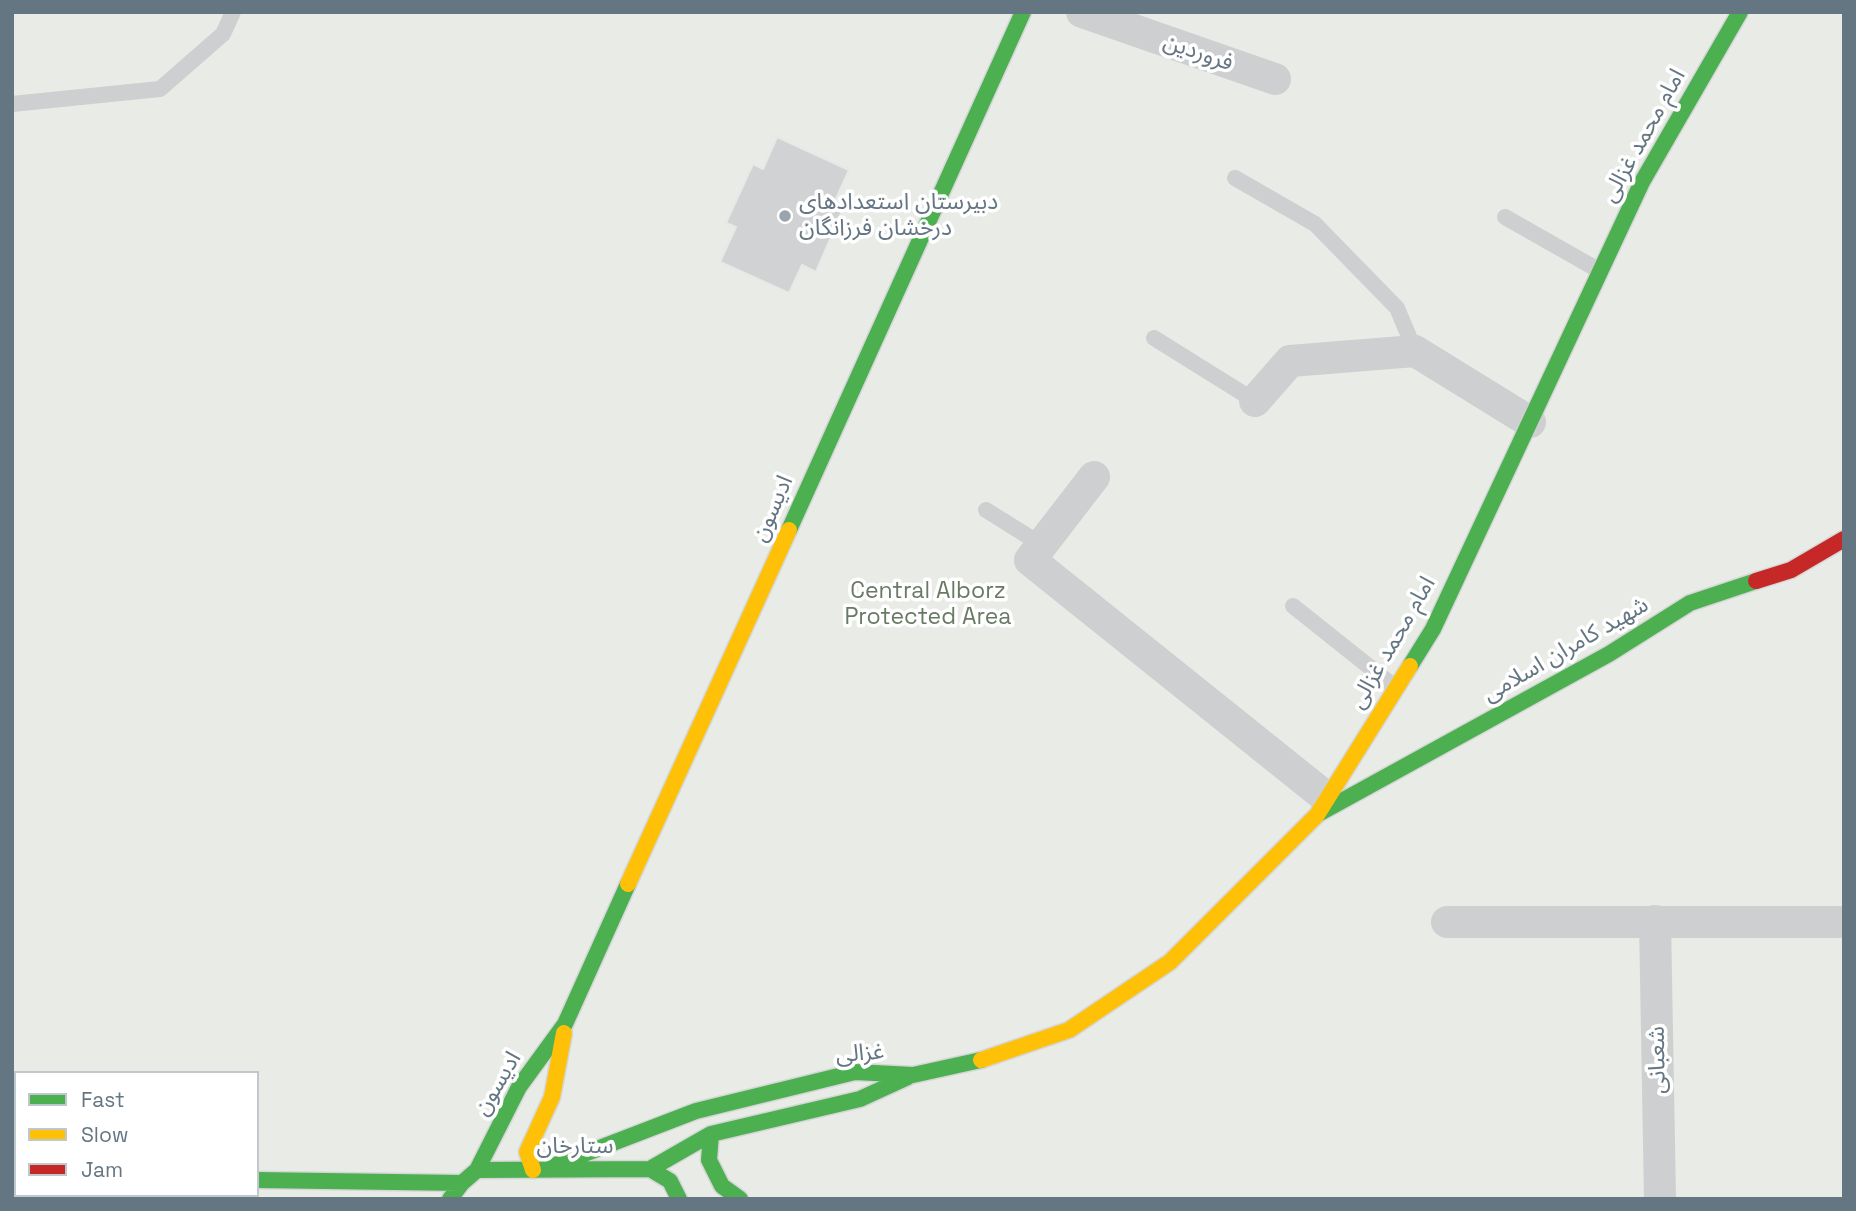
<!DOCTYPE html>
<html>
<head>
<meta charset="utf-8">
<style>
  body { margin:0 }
  #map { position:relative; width:1856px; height:1211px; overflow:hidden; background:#f9f9f9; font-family:"Space Grotesk",sans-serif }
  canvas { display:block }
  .frame { position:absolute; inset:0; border:14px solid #657683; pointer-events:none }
  .legend { position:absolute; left:14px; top:1071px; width:245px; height:126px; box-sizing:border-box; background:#fff; border:2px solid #c1c8cd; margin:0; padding:9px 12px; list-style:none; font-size:21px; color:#657683 }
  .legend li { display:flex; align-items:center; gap:14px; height:35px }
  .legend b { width:35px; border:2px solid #c1c8cd }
</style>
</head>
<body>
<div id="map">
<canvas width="1856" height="1211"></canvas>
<div class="frame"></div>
<ul class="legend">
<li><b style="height:9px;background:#4caf50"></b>Fast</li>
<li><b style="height:9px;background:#ffc107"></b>Slow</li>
<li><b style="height:9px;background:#c62828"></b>Jam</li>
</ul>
</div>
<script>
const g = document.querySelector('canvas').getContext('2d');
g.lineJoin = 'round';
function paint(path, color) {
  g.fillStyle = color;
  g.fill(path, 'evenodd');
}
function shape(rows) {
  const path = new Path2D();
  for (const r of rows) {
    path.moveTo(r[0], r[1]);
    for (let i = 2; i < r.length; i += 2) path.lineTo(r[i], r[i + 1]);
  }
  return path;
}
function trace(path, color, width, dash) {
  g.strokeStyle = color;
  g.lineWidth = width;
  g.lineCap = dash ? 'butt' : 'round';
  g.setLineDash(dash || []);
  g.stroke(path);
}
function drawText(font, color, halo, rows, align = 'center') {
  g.font = font + ' "Space Grotesk","Noto Sans Arabic",sans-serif';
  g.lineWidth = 7;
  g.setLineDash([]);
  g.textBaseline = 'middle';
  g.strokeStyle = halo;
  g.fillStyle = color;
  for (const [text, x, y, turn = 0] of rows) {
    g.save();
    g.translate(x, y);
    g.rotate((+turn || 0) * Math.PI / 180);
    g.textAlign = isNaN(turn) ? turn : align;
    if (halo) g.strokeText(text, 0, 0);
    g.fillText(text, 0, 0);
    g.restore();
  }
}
paint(shape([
  [12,12,1844,12,1844,1199,12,1199],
  [16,1073,257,1073,257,1195,16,1195]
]), '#e8ebe6');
const building = shape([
  [777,137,849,170,835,201,843,209,816,272,802,265,789,293,720,262,736,227,726,223,753,164,763,169,777,137]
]);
paint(building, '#d0d2d3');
trace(building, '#e8e8e8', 2);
const fast = shape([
  [789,530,1023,12],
  [1410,666,1433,629,1642,182,1740,12],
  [1320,813,1609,654,1690,603,1756,581],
  [711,1134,709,1160,722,1186,740,1199],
  [12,1168,16,1170],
  [545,1169,696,1111,855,1072,913,1075,981,1060],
  [650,1169,711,1134,860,1099,908,1077],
  [477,1170,519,1087,565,1024,628,884],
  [257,1180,462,1183],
  [450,1199,462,1183,477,1170,650,1169,670,1181,679,1199]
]);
const slow = shape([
  [628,884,789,530],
  [981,1060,1069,1030,1170,962,1317,815,1410,666],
  [533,1170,527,1152,552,1097,564,1033]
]);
const jam = shape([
  [1756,581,1791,570,1844,539]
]);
trace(fast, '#d5d6d7', 19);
trace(slow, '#d5d6d7', 19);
trace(jam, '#d5d6d7', 19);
trace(shape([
  [12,104,160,89,223,34,233,12],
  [1235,178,1315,224,1397,308,1415,351],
  [1505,217,1600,271],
  [1154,338,1255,401],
  [986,510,1042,545],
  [1293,606,1396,688]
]), '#cecfd0', 16);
trace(shape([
  [1082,12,1275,79],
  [1255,401,1290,361,1415,351,1530,422],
  [1094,477,1030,560,1327,798],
  [1655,921,1660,1199],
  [1447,922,1838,922]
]), '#cecfd0', 32);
trace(fast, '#4caf50', 16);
trace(slow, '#ffc107', 16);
trace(jam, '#c62828', 16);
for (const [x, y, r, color] of [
  [785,216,7,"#99a4ac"]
]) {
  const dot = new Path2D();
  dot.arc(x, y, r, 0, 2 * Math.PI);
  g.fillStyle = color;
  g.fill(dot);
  trace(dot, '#fff', 2.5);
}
drawText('23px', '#657683', '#fff', [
  ["فروردین",1198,53,19],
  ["امام محمد غزالی",1644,136,-61],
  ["ادیسون",773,509,-66],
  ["امام محمد غزالی",1393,643,-60],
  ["شهید کامران اسلامی",1566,650,-30],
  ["غزالی",860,1054,-4],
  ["شعبانی",1658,1060,-91],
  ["ادیسون",498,1084,-59],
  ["ستارخان",575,1147]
]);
drawText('23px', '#657683', '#fff', [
  ["دبیرستان استعدادهای",799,203],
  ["درخشان فرزانگان",799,229]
], 'left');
drawText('23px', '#687a64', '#fff', [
  ["Central Alborz",928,592],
  ["Protected Area",928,618]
]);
</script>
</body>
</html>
